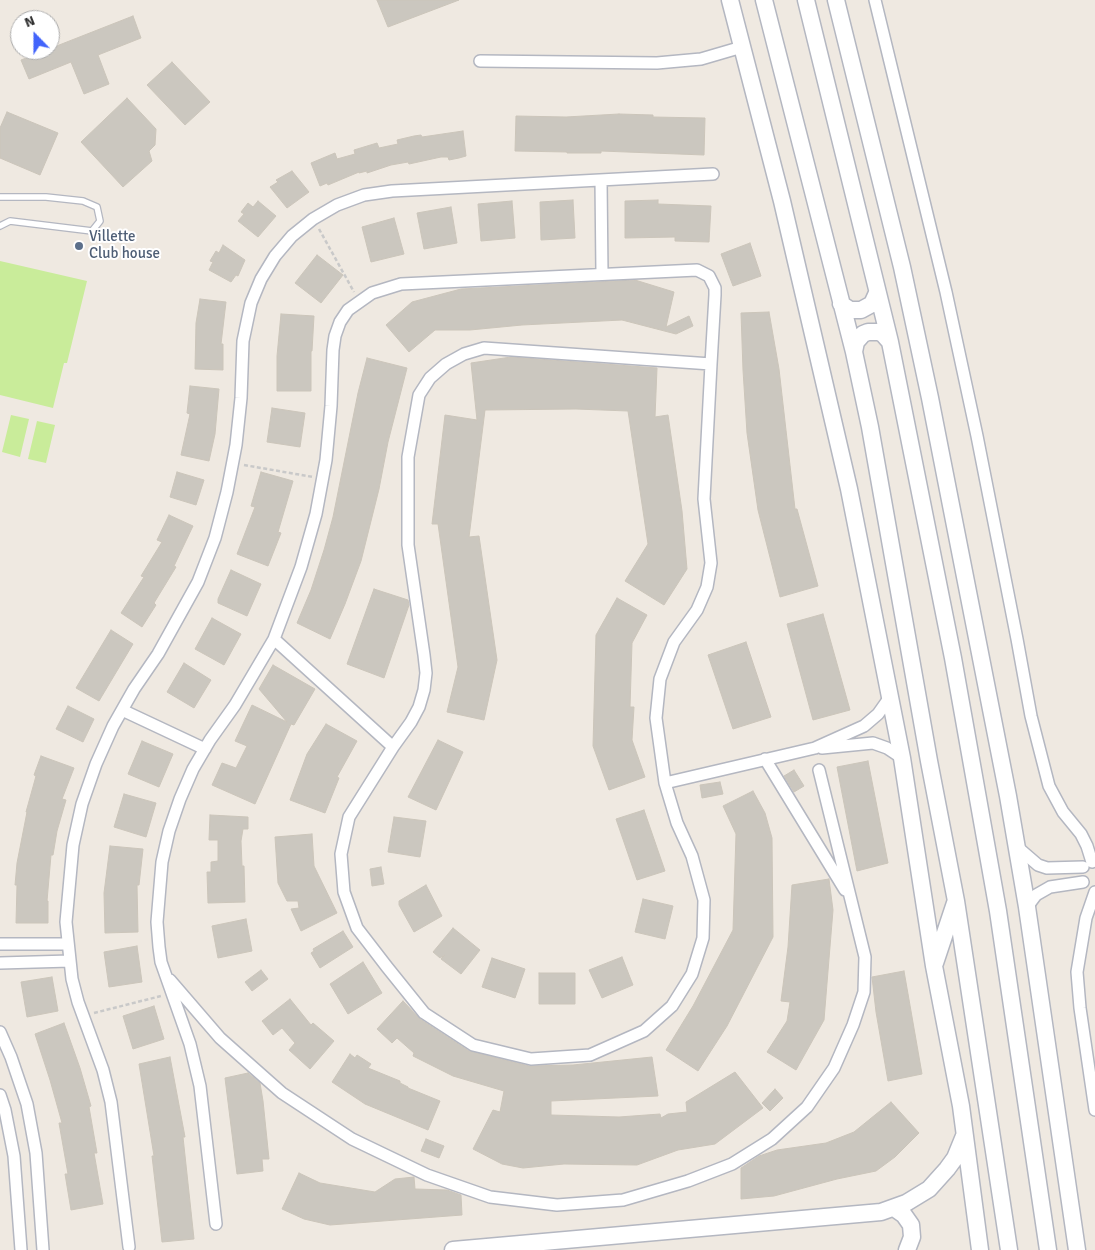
<!DOCTYPE html>
<html>
<head>
<meta charset="utf-8">
<style>
  body { margin:0 }
  #map { position:relative; width:1095px; height:1250px; overflow:hidden; background:#efe9e1; font-family:Signika,sans-serif }
  canvas { display:block }
  .north { position:absolute; left:10px; top:10px; width:50px; height:50px; box-sizing:border-box; background:#fff; border:1px solid #ababab; border-radius:50%; rotate:338deg; font-size:14px; font-weight:700; line-height:20px; text-align:center; color:#2e2e2e }
  .north::after { content:''; display:block; margin:auto; width:18px; height:22px; background:#4264fb; clip-path:polygon(50% 0,100% 100%,50% 72%,0 100%) }
</style>
</head>
<body>
<div id="map">
<canvas width="1095" height="1250"></canvas>
<div class="north">N</div>
</div>
<script>
const g = document.querySelector('canvas').getContext('2d');
g.lineJoin = 'round';
function paint(path, color) {
  g.fillStyle = color;
  g.fill(path, 'evenodd');
}
function shape(rows) {
  const path = new Path2D();
  for (const r of rows) {
    path.moveTo(r[0], r[1]);
    for (let i = 2; i < r.length; i += 2) path.lineTo(r[i], r[i + 1]);
  }
  return path;
}
function trace(path, color, width, dash) {
  g.strokeStyle = color;
  g.lineWidth = width;
  g.lineCap = dash ? 'butt' : 'round';
  g.setLineDash(dash || []);
  g.stroke(path);
}
function drawText(font, color, halo, rows, align = 'center') {
  g.font = font + ' Signika,sans-serif';
  g.lineWidth = 4;
  g.setLineDash([]);
  g.textBaseline = 'middle';
  g.strokeStyle = halo;
  g.fillStyle = color;
  for (const [text, x, y, turn = 0] of rows) {
    g.save();
    g.translate(x, y);
    g.rotate((+turn || 0) * Math.PI / 180);
    g.textAlign = isNaN(turn) ? turn : align;
    if (halo) g.strokeText(text, 0, 0);
    g.fillText(text, 0, 0);
    g.restore();
  }
}
paint(shape([
  [0,261,87,281,67,363,64,363,53,408,0,395],
  [11,415,29,419,20,457,2,452],
  [37,421,55,425,46,463,28,459]
]), '#c9ec9a');
const building = shape([
  [377,0,459,0,388,27,377,0],
  [133,16,141,38,98,55,109,84,84,94,71,62,29,79,21,60,133,16],
  [172,62,210,102,185,125,147,85,172,62],
  [127,98,156,129,155,145,149,151,152,161,123,187,81,142,127,98],
  [7,112,58,133,40,175,0,158,0,128,7,112],
  [619,114,653,115,653,117,705,118,704,155,601,151,601,153,567,153,567,152,515,151,516,116,566,117,619,114],
  [463,131,466,156,459,158,449,160,448,157,441,157,409,164,408,162,391,165,367,173,367,171,359,173,359,172,328,185,327,183,320,186,311,163,335,153,337,159,355,154,354,150,377,143,379,148,398,144,397,140,414,136,421,135,422,137,463,131],
  [292,171,309,192,287,208,270,187,278,182,276,180,292,171],
  [573,200,575,238,541,240,540,202,573,200],
  [658,200,658,204,711,206,709,242,675,241,675,237,625,238,625,201,658,200],
  [258,201,276,216,258,237,238,221,244,214,241,212,248,203,253,207,258,201],
  [512,201,515,238,481,241,478,204,512,201],
  [451,207,457,243,424,249,417,213,451,207],
  [394,218,404,254,371,262,362,227,394,218],
  [750,243,761,276,733,286,721,254,750,243],
  [223,245,245,260,238,276,236,275,231,282,209,270,213,262,210,261,216,251,219,253,223,245],
  [317,255,343,275,321,303,295,283,317,255],
  [635,280,674,292,666,327,689,316,693,326,676,334,622,320,522,325,470,330,435,330,409,352,386,325,412,302,461,289,635,280],
  [200,299,226,302,221,344,223,344,223,370,195,369,196,323,200,299],
  [769,312,779,369,795,509,797,509,818,586,780,597,758,510,747,433,743,370,741,313,769,312],
  [281,314,314,316,312,351,311,351,311,391,277,391,277,356,281,314],
  [511,357,657,368,655,417,668,415,682,511,687,569,664,605,625,581,648,544,628,411,576,409,485,410,469,537,479,536,497,660,484,720,447,712,458,667,438,524,432,524,445,415,477,420,471,363,511,357],
  [367,358,407,368,388,442,379,489,361,561,345,604,330,639,297,623,311,590,324,550,333,517,358,393,367,358],
  [190,386,219,389,215,434,209,461,181,455,190,414,187,413,190,386],
  [272,408,305,413,300,447,267,442,272,408],
  [177,472,204,480,196,505,170,497,177,472],
  [261,472,293,481,278,532,281,533,268,566,237,554,255,507,251,506,261,472],
  [169,515,193,526,174,566,176,567,154,603,156,605,142,627,121,613,144,577,141,576,162,542,157,540,169,515],
  [231,570,261,584,247,616,218,603,218,599,231,570],
  [374,589,408,600,409,605,384,678,347,664,374,589],
  [617,598,647,615,632,643,630,707,634,707,632,740,645,777,609,790,593,746,596,635,617,598],
  [823,614,850,710,813,720,787,624,823,614],
  [212,618,241,634,224,665,195,649,212,618],
  [111,630,133,644,99,701,76,688,111,630],
  [746,642,771,717,733,729,708,655,746,642],
  [184,663,211,680,194,708,167,692,184,663],
  [273,665,315,689,294,725,291,724,255,804,212,785,222,763,236,768,247,746,235,741,252,705,287,722,259,689,273,665],
  [68,706,94,719,83,742,56,729,68,706],
  [326,724,357,741,337,777,339,778,325,813,290,800,307,754,326,724],
  [438,740,463,752,436,810,408,797,438,740],
  [142,741,173,754,159,787,128,774,142,741],
  [41,756,74,768,62,799,66,800,57,831,53,855,51,855,47,901,48,901,48,923,16,923,17,885,15,885,17,863,27,812,26,812,36,776,34,775,41,756],
  [868,761,888,863,857,871,837,767,868,761],
  [794,770,804,786,794,792,784,776,794,770],
  [720,782,723,794,702,798,700,785,720,782],
  [753,791,765,813,772,838,773,937,727,1026,698,1071,666,1050,693,1006,733,930,736,834,723,806,753,791],
  [124,794,156,803,146,837,114,827,124,794],
  [644,810,665,871,637,880,616,819,644,810],
  [210,815,248,817,248,829,243,829,241,841,242,866,244,866,245,902,208,903,207,872,211,872,211,862,218,861,218,840,209,840,210,815],
  [394,817,426,821,420,857,388,852,394,817],
  [312,834,314,866,337,913,301,931,291,909,299,908,298,901,287,901,278,883,275,837,312,834],
  [110,846,143,849,139,885,137,885,138,932,105,933,104,893,110,846],
  [381,867,384,884,372,886,370,869,381,867],
  [829,879,833,910,824,1020,796,1070,767,1052,787,1021,790,1002,781,1001,788,947,792,885,829,879],
  [426,885,442,916,414,932,399,905,399,901,426,885],
  [643,899,673,906,665,939,635,932,643,899],
  [246,919,252,951,218,958,212,926,246,919],
  [453,928,480,950,461,974,441,959,445,955,440,958,433,952,453,928],
  [343,931,353,947,320,968,311,953,314,951,313,949,343,931],
  [137,946,142,982,109,987,104,952,137,946],
  [622,957,633,985,602,998,589,970,622,957],
  [492,958,525,969,515,998,482,987,492,958],
  [363,962,382,993,348,1014,330,984,363,962],
  [261,970,268,979,252,991,245,982,261,970],
  [904,971,922,1074,888,1081,876,1012,872,977,904,971],
  [539,973,575,973,575,1004,539,1004,539,973],
  [52,977,58,1011,27,1017,21,982,52,977],
  [290,999,311,1025,313,1023,334,1041,310,1069,289,1050,295,1043,282,1028,273,1035,262,1021,290,999],
  [403,1001,420,1019,469,1051,529,1066,573,1065,652,1057,658,1096,551,1101,551,1115,619,1117,660,1114,661,1118,668,1114,687,1112,686,1102,735,1072,763,1108,715,1144,678,1150,637,1165,564,1164,523,1168,502,1164,473,1149,493,1110,500,1112,504,1091,453,1076,413,1056,414,1053,397,1038,392,1043,377,1029,403,1001],
  [154,1006,164,1039,133,1049,123,1016,154,1006],
  [64,1023,80,1068,91,1106,89,1107,97,1153,94,1153,103,1204,71,1210,65,1174,68,1174,59,1123,62,1123,50,1080,35,1034,64,1023],
  [350,1054,355,1058,357,1055,371,1064,368,1068,400,1081,400,1083,408,1087,408,1088,440,1101,428,1130,365,1104,332,1082,350,1054],
  [170,1057,185,1137,183,1137,194,1239,162,1242,152,1156,154,1156,139,1064,170,1057],
  [248,1073,260,1083,263,1101,269,1159,262,1159,263,1171,237,1174,225,1078,248,1073],
  [775,1089,783,1098,770,1111,762,1103,775,1089],
  [891,1102,919,1133,895,1157,876,1171,837,1179,774,1196,741,1199,741,1168,759,1156,777,1150,826,1143,854,1132,891,1102],
  [426,1139,444,1146,439,1158,421,1151,426,1139],
  [299,1173,320,1183,375,1192,395,1179,414,1177,415,1189,447,1190,461,1195,462,1215,330,1225,304,1219,282,1209,299,1173]
]);
paint(building, '#cbc7bf');
trace(building, '#cbc5ba', 1);
const lane = shape([
  [0,197,46,197,83,201,97,207,100,221,92,231,10,221,0,226]
]);
const street = shape([
  [875,0,946,292,977,436,1017,639,1031,716,1049,786,1063,812,1081,834,1087,846,1092,862],
  [480,61,657,63,701,59,742,47],
  [601,180,602,274],
  [274,639,393,747],
  [122,710,205,749],
  [822,748,873,743,887,748,902,758],
  [765,759,845,890],
  [665,783,815,748,864,726,878,714,890,697],
  [1016,846,1038,865,1047,868,1083,867],
  [1095,892,1086,918,1077,972,1080,1008,1095,1110],
  [1027,907,1036,895,1050,887,1083,882],
  [0,944,68,944],
  [0,963,70,961],
  [170,980,220,1038,282,1093,352,1139,427,1175,490,1197,557,1205,623,1200,688,1181,732,1164,772,1139,807,1107,834,1068,853,1025,864,992,865,957,819,770],
  [0,1032,11,1057,27,1104,36,1153,43,1250],
  [0,1095,5,1110,14,1156,21,1250],
  [216,1224,200,1086,190,1044,161,962,159,947,157,922,162,862,169,831,180,799,193,769,210,740,235,705,274,639,301,567,316,514,326,460,331,406,333,350,335,336,340,322,348,310,372,293,401,284,697,270,709,276,715,288,715,295,711,364,704,499,711,563,707,587,697,610,674,642,660,679,656,718,665,783,677,823,692,856,704,900,703,938,692,974,672,1006,644,1031,590,1055,531,1059,473,1045,424,1013,387,967,357,928,344,892,341,854,349,817,393,747,411,722,419,707,424,690,426,673,424,655,408,545,408,457,419,395,430,378,446,364,464,354,484,348,711,364],
  [129,1247,111,1102,103,1070,78,1002,72,979,66,922,73,845,82,804,96,764,113,726,134,689,158,654,198,582,215,538,227,492,236,445,241,398,243,341,251,303,261,279,275,256,292,236,313,219,337,205,364,195,392,191,713,174]
]);
const secondary = shape([
  [730,0,782,201,849,489,902,758,934,966,961,1106,980,1250],
  [764,0,854,352,870,427,929,761,956,901,1009,1250],
  [806,0,890,342,953,658,998,911,1048,1250],
  [836,0,902,267,930,398,1008,796,1027,907,1077,1250],
  [841,304,850,310,861,310,872,304,877,293],
  [854,352,856,342,863,334,868,332,879,332,883,334,890,342],
  [935,963,955,903],
  [894,1208,904,1215,911,1225,912,1237,907,1250],
  [453,1250,881,1212,906,1203,929,1189,947,1169,955,1158,964,1136]
]);
trace(lane, '#b4b7c1', 8);
trace(street, '#b4b7c1', 14);
trace(secondary, '#b4b7c1', 19);
trace(shape([
  [319,229,354,292],
  [244,465,313,477],
  [94,1013,161,996]
]), '#c9c9c9', 2.5, [4, 2.5]);
trace(lane, '#fff', 5.5);
trace(street, '#fff', 11);
trace(secondary, '#fff', 16);
for (const [x, y, r, color] of [
  [79,246,5,"#5c6f8a"]
]) {
  const dot = new Path2D();
  dot.arc(x, y, r, 0, 2 * Math.PI);
  g.fillStyle = color;
  g.fill(dot);
  trace(dot, '#fff', 2);
}
drawText('15px', '#4e5e75', '#fff', [
  ["Villette",89,237],
  ["Club house",89,254]
], 'left');
</script>
</body>
</html>
